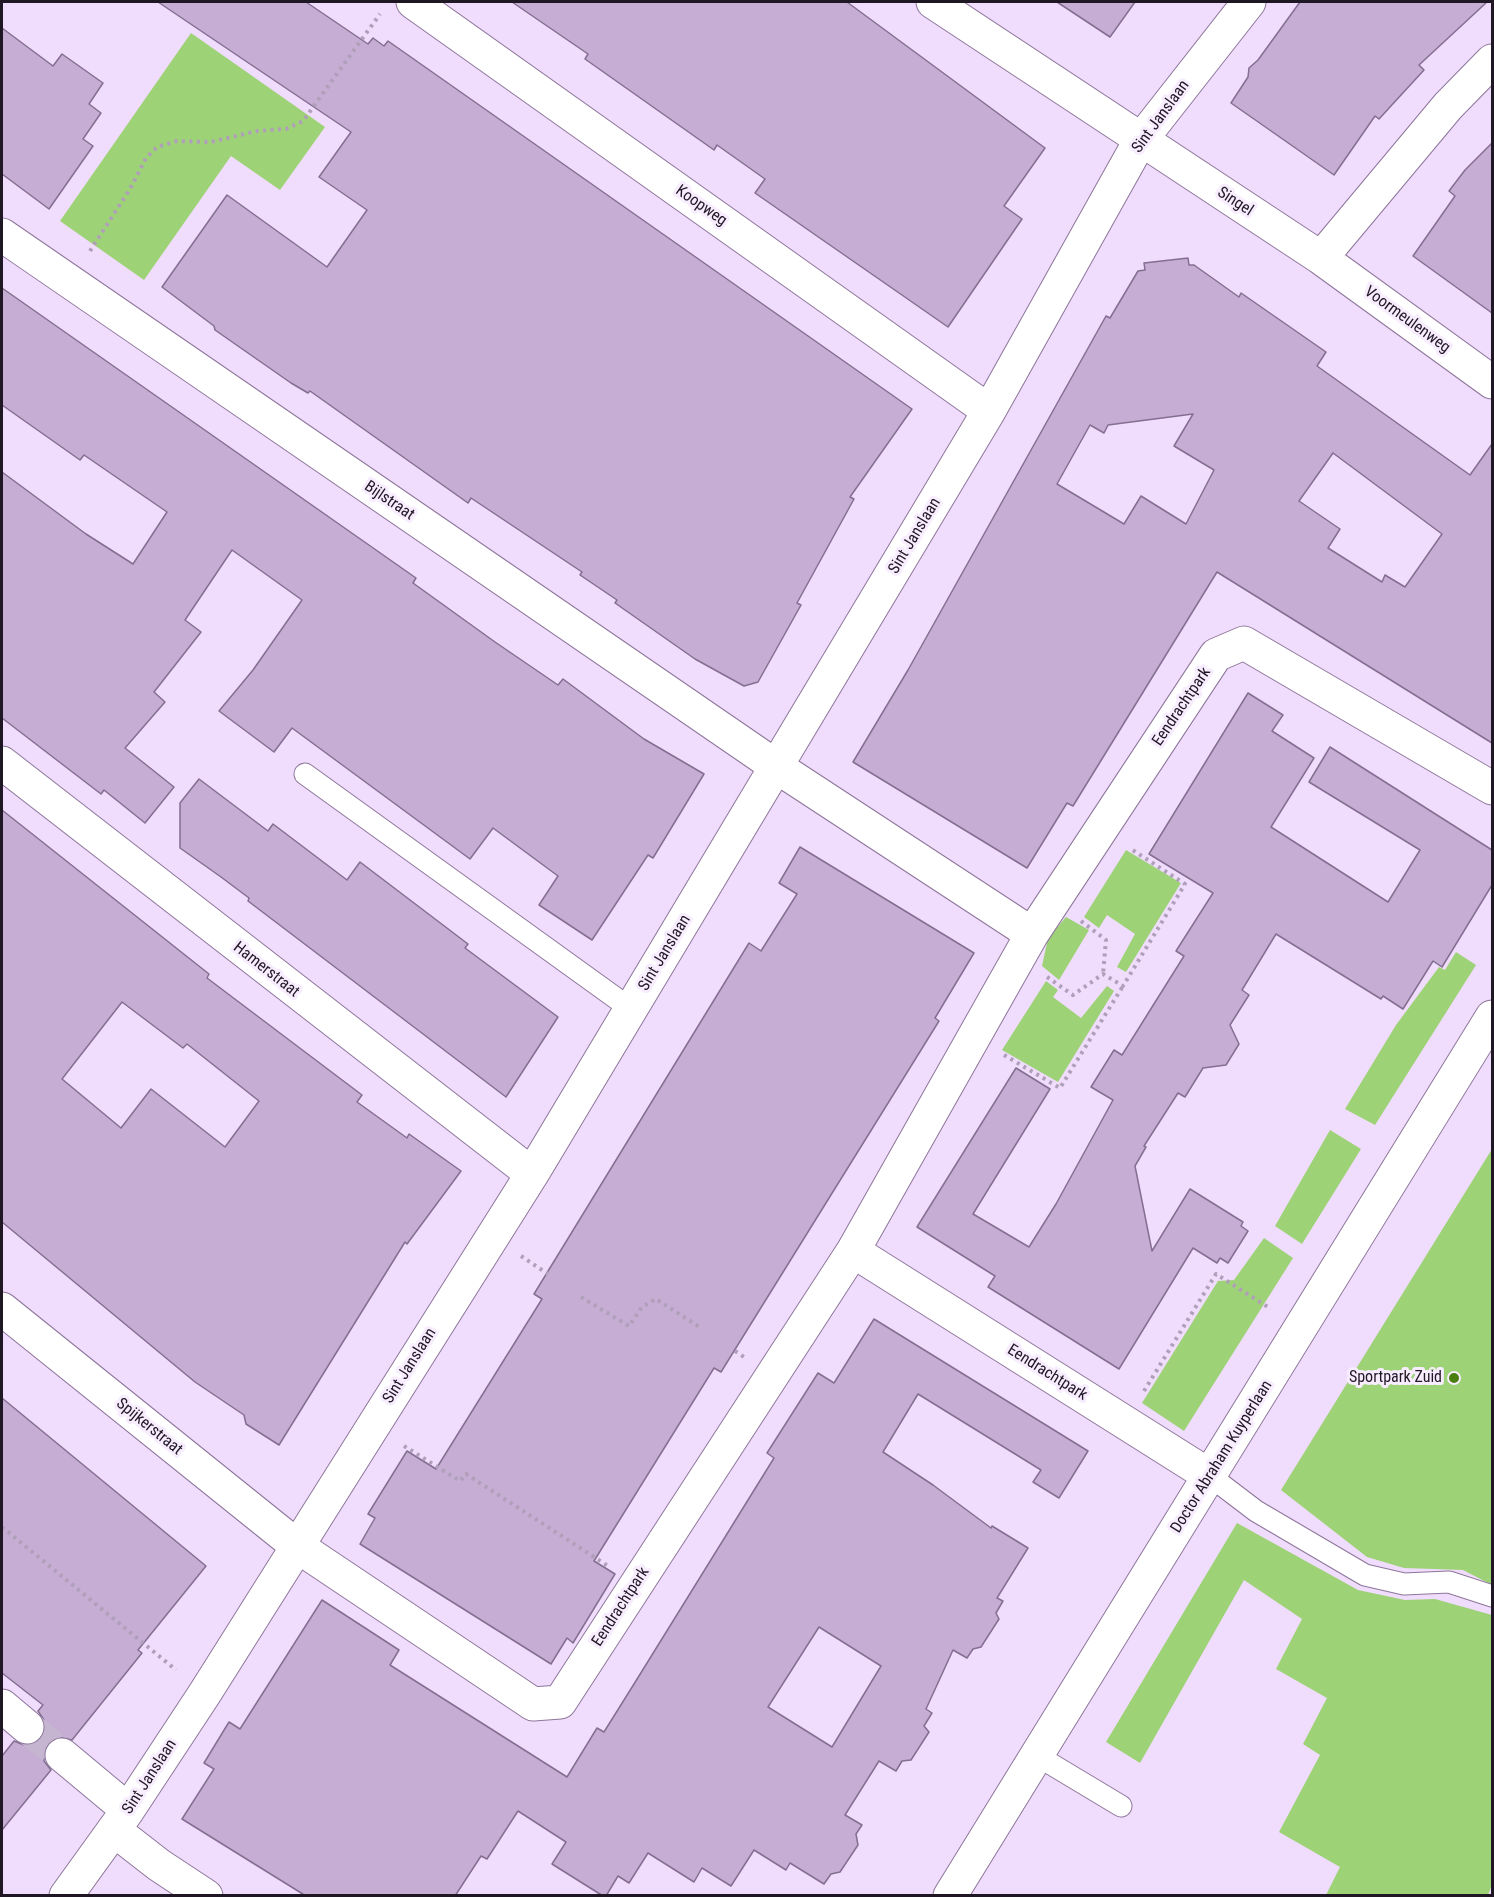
<!DOCTYPE html>
<html>
<head>
<meta charset="utf-8">
<style>
  body { margin:0 }
  #map { position:relative; width:1494px; height:1897px; overflow:hidden; background:#f0dcfc; font-family:"Roboto Condensed",sans-serif }
  canvas { display:block }
  .frame { position:absolute; inset:0; border:3px solid #201725; pointer-events:none }
</style>
</head>
<body>
<div id="map">
<canvas width="1494" height="1897"></canvas>
<div class="frame"></div>
</div>
<script>
const g = document.querySelector('canvas').getContext('2d');
g.lineJoin = 'round';
function paint(path, color) {
  g.fillStyle = color;
  g.fill(path, 'evenodd');
}
function shape(rows) {
  const path = new Path2D();
  for (const r of rows) {
    path.moveTo(r[0], r[1]);
    for (let i = 2; i < r.length; i += 2) path.lineTo(r[i], r[i + 1]);
  }
  return path;
}
function trace(path, color, width, dash) {
  g.strokeStyle = color;
  g.lineWidth = width;
  g.lineCap = dash ? 'butt' : 'round';
  g.setLineDash(dash || []);
  g.stroke(path);
}
function drawText(font, color, halo, rows, align = 'center') {
  g.font = font + ' "Roboto Condensed",sans-serif';
  g.lineWidth = 6;
  g.setLineDash([]);
  g.textBaseline = 'middle';
  g.strokeStyle = halo;
  g.fillStyle = color;
  for (const [text, x, y, turn = 0] of rows) {
    g.save();
    g.translate(x, y);
    g.rotate((+turn || 0) * Math.PI / 180);
    g.textAlign = isNaN(turn) ? turn : align;
    if (halo) g.strokeText(text, 0, 0);
    g.fillText(text, 0, 0);
    g.restore();
  }
}
paint(shape([
  [191,33,325,127,280,190,231,156,144,280,60,221],
  [1126,850,1181,883,1126,972,1117,967,1135,934,1107,915,1099,928,1084,917],
  [1066,917,1089,930,1059,980,1042,966,1048,938],
  [1456,952,1476,965,1375,1125,1345,1109,1396,1025,1439,967,1445,970],
  [1046,981,1058,990,1053,997,1081,1018,1107,986,1114,991,1058,1082,1002,1050],
  [1330,1130,1361,1149,1302,1244,1275,1226],
  [1492,1149,1492,1585,1463,1570,1404,1568,1367,1557,1281,1490],
  [1264,1238,1293,1258,1184,1431,1142,1403,1218,1281,1234,1280],
  [1237,1523,1358,1590,1405,1600,1435,1599,1492,1615,1492,1885,1488,1895,1326,1895,1340,1867,1279,1832,1320,1755,1303,1744,1327,1698,1276,1669,1302,1619,1244,1580,1140,1763,1106,1742]
]), '#9ed277');
const building = shape([
  [158,2,306,2,368,44,373,38,384,46,388,41,912,409,850,497,854,499,797,603,801,605,758,682,744,686,695,659,615,603,617,600,580,575,582,572,471,498,468,503,310,391,308,393,291,383,215,330,214,326,162,287,227,195,327,267,367,210,319,177,351,132,158,2],
  [512,2,847,2,1045,148,1004,206,1022,219,948,327,755,193,765,179,717,145,714,150,585,59,588,54,512,2],
  [1057,2,1135,2,1110,37,1057,2],
  [1300,2,1487,2,1419,65,1424,70,1379,119,1375,116,1334,175,1231,103,1248,77,1249,68,1258,60,1300,2],
  [2,28,53,66,62,54,103,83,89,104,101,113,83,139,93,146,49,209,2,174,2,28],
  [1492,143,1492,313,1413,256,1455,196,1449,191,1465,170,1492,143],
  [1188,258,1189,265,1194,265,1239,297,1241,293,1326,352,1317,366,1470,475,1492,444,1492,743,1217,572,1073,806,1067,803,1027,868,853,762,908,670,1106,316,1110,318,1138,271,1145,270,1144,263,1188,258],
  [1193,414,1174,446,1214,470,1186,524,1141,496,1124,524,1057,484,1090,425,1104,433,1108,425,1193,414],
  [1333,453,1442,534,1405,587,1385,575,1382,582,1328,548,1340,529,1299,501,1333,453],
  [2,288,416,578,413,583,495,642,558,685,563,679,644,739,704,774,653,858,648,855,592,940,539,905,558,876,493,828,470,859,292,728,274,752,219,711,253,670,302,600,232,550,185,620,201,632,154,692,165,702,125,748,174,787,145,823,104,790,101,794,2,718,2,472,86,534,133,564,167,512,84,455,80,460,2,405,2,288],
  [1248,693,1283,715,1272,731,1314,758,1271,827,1388,902,1420,850,1309,782,1330,747,1492,850,1492,885,1442,967,1433,961,1403,1009,1383,996,1381,999,1276,934,1242,990,1249,995,1230,1025,1239,1044,1226,1065,1203,1068,1185,1097,1178,1093,1144,1146,1146,1147,1135,1166,1152,1251,1190,1189,1243,1222,1241,1226,1248,1231,1228,1263,1220,1258,1217,1263,1193,1248,1119,1369,988,1287,995,1276,917,1227,1016,1068,1050,1089,973,1214,1029,1247,1056,1204,1113,1100,1091,1087,1114,1050,1122,1055,1184,956,1176,951,1213,893,1149,854,1248,693],
  [199,779,268,831,273,824,347,880,360,862,468,944,465,948,558,1017,506,1097,248,901,249,898,221,877,180,848,180,803,199,779],
  [2,810,209,974,207,978,362,1095,357,1102,407,1138,409,1134,461,1171,407,1244,405,1242,279,1445,246,1424,244,1415,195,1382,2,1222,2,810],
  [122,1002,183,1048,187,1044,259,1101,225,1147,151,1089,121,1128,62,1079,122,1002],
  [800,847,974,953,935,1018,939,1021,721,1372,714,1368,594,1561,615,1574,573,1643,567,1638,551,1664,360,1544,375,1518,368,1514,407,1451,436,1469,542,1299,534,1294,749,943,761,951,797,894,779,883,800,847],
  [874,1319,1088,1451,1059,1498,1033,1482,1041,1470,918,1394,883,1452,933,1485,991,1528,992,1526,1028,1548,997,1598,1003,1601,996,1613,999,1619,981,1647,973,1649,967,1658,953,1650,926,1709,932,1713,924,1726,929,1732,911,1760,902,1761,896,1771,879,1761,845,1815,862,1825,856,1834,858,1845,840,1872,831,1874,824,1884,790,1863,786,1870,754,1850,731,1886,702,1868,694,1882,648,1853,629,1883,618,1876,606,1896,603,1896,552,1864,566,1842,518,1811,487,1859,481,1856,455,1896,306,1896,182,1819,214,1769,204,1763,229,1722,240,1729,322,1600,399,1650,390,1665,567,1777,597,1728,604,1732,634,1684,774,1458,767,1453,818,1373,834,1383,874,1319],
  [819,1627,881,1666,832,1747,768,1707,819,1627],
  [2,1398,206,1566,138,1650,142,1653,72,1740,56,1737,47,1743,44,1751,44,1761,51,1770,2,1830,2,1756,14,1741,24,1745,34,1744,42,1739,45,1730,44,1720,38,1711,43,1705,2,1673,2,1398]
]);
paint(building, '#c5add3');
trace(building, '#846e91', 1.5);
trace(shape([
  [27,1727,62,1755]
]), '#c6b5d1', 33, [33, 16]);
const lane = shape([
  [305,774,631,1009],
  [1210,1476,1256,1511,1365,1575,1404,1584,1449,1582,1492,1596],
  [1036,1755,1121,1806]
]);
const street = shape([
  [413,2,989,411],
  [933,2,1321,258,1492,382],
  [2,235,777,767,1032,934],
  [1321,258,1448,106,1492,61],
  [2,763,532,1174],
  [853,1251,1210,1476],
  [2,1309,297,1546,533,1704,560,1702,853,1251,1032,934,1216,655,1244,643,1492,788],
  [2,1706,27,1727],
  [62,1755,128,1810],
  [114,1830,159,1865,206,1896],
  [66,1896,128,1810,205,1693,532,1174,989,411,1140,141,1249,2],
  [950,1896,1492,1017]
]);
trace(lane, '#8d769a', 23);
trace(street, '#8d769a', 35);
trace(shape([
  [90,251,130,189,146,158,157,147,177,141,211,142,257,131,286,129,303,121,380,14],
  [1081,921,1106,940,1103,974],
  [1047,977,1073,995,1103,974,1123,986,1185,884,1131,849],
  [1004,1055,1060,1088,1123,986],
  [521,1256,548,1274],
  [581,1297,629,1326,642,1307,656,1299,701,1328],
  [735,1351,744,1357],
  [1144,1391,1216,1274,1271,1309],
  [404,1446,460,1481,466,1474,608,1566],
  [2,1527,176,1670]
]), '#b09fba', 4, [3, 4.5]);
trace(lane, '#fff', 21);
trace(street, '#fff', 33);
for (const [x, y, r, color] of [
  [1454,1378,6,"#4b7e10"]
]) {
  const dot = new Path2D();
  dot.arc(x, y, r, 0, 2 * Math.PI);
  g.fillStyle = color;
  g.fill(dot);
  trace(dot, '#f7edfe', 2);
}
drawText('16px', '#201725', '#f7edfe', [
  ["Sint Janslaan",1161,117,-54],
  ["Singel",1235,202,33],
  ["Koopweg",701,206,35],
  ["Voormeulenweg",1407,320,36],
  ["Bijlstraat",389,501,34],
  ["Sint Janslaan",915,536,-59],
  ["Eendrachtpark",1182,707,-56],
  ["Sint Janslaan",665,953,-59],
  ["Hamerstraat",266,970,38],
  ["Sint Janslaan",410,1366,-58],
  ["Eendrachtpark",1047,1373,32],
  ["Spijkerstraat",149,1427,39],
  ["Doctor Abraham Kuyperlaan",1222,1457,-58],
  ["Eendrachtpark",621,1607,-57],
  ["Sint Janslaan",150,1777,-57]
]);
drawText('16px', '#201725', '#f7edfe', [
  ["Sportpark Zuid",1442,1378]
], 'right');
</script>
</body>
</html>
